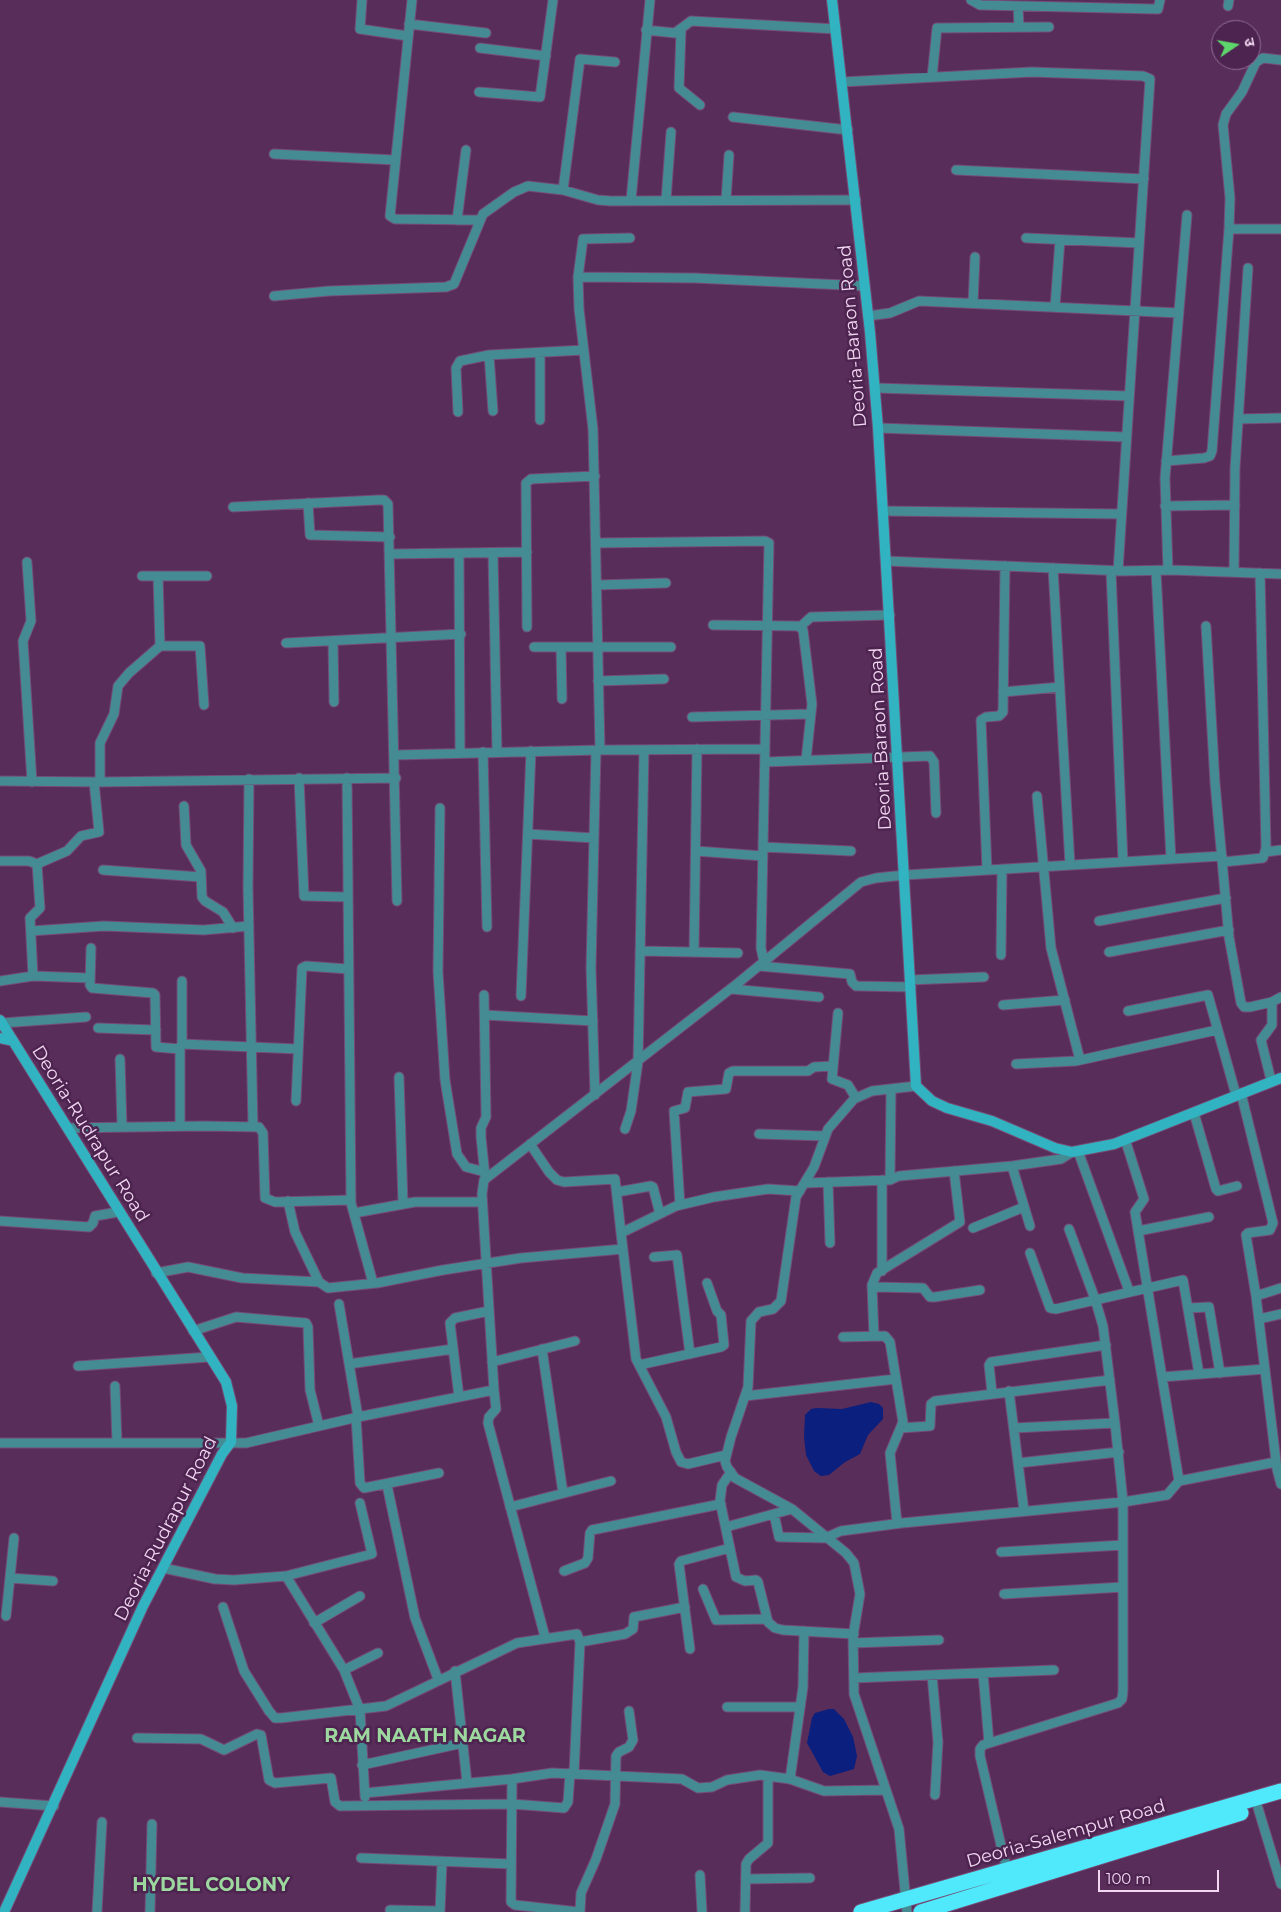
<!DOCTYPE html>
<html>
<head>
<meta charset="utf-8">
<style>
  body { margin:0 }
  #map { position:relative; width:1281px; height:1912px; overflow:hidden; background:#582d5a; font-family:Montserrat,"Noto Sans Devanagari",sans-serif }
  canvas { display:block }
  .north { position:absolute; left:1211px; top:20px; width:50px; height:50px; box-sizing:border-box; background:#4d234f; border:1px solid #8f6b90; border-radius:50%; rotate:78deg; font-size:14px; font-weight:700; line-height:20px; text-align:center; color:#f2d7f2 }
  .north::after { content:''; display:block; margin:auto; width:18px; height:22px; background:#5ed56c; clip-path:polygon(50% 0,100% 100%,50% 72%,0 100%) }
  .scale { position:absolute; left:1098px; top:1870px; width:121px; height:22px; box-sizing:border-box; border:2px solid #f2d7f2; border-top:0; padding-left:6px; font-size:15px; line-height:18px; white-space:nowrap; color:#f2d7f2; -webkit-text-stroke:4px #4d234f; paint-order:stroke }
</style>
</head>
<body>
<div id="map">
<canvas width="1281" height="1912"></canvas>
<div class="north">उ</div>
<div class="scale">100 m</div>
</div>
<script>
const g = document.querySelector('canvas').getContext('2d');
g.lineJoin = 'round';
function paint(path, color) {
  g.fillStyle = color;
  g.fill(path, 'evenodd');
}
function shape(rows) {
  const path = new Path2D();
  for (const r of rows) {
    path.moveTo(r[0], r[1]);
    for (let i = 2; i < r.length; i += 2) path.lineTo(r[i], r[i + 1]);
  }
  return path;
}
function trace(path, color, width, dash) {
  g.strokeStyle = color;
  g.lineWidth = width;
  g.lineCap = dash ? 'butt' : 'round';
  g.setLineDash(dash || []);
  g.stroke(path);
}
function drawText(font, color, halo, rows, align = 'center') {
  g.font = font + ' Montserrat,sans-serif';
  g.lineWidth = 5;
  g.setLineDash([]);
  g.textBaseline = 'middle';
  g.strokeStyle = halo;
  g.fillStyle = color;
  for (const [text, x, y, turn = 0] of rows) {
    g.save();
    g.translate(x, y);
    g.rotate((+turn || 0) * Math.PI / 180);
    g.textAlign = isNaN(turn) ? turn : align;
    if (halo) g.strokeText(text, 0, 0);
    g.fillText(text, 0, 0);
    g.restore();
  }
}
paint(shape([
  [871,1402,879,1404,883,1408,883,1419,868,1435,860,1454,845,1462,829,1475,821,1476,814,1471,806,1455,804,1437,805,1415,811,1409,817,1408,842,1409],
  [829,1709,834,1709,844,1719,853,1737,857,1756,854,1769,830,1776,823,1772,807,1743,812,1718,815,1713]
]), '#0a1f7e');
const street = shape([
  [362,0,360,29,408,36],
  [412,0,390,216,395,219,478,220],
  [971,0,980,5,1155,9,1158,9,1160,0],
  [1018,6,1019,27],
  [1228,6,1229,0],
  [409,24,486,33],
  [646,30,675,33,691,21,836,29],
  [681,31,679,88,700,105],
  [480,48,546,56],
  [932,77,937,28,1049,27],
  [842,82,1032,72,1143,76,1150,79,1118,571],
  [479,92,540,97,553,0],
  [733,117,848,130],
  [274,154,395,160],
  [956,170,1144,179],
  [563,190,580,59,615,62],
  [631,200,650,0],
  [666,200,671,132],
  [726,200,729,155],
  [457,220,466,150],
  [1229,229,1281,229],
  [1026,238,1139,243],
  [578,277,695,278,865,286],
  [274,296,329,291,446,287,454,284,483,214,514,192,528,186,563,190,598,200,611,201,856,200],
  [973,303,975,257],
  [1055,307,1060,240],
  [868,316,890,313,919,301,1179,313],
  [540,353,540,420],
  [489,355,493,411],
  [875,388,1129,396],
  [458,412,456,368,460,361,489,355,584,350],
  [1238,419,1281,418],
  [878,428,1126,437],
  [1166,461,1204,458,1210,456,1212,451,1229,229,1230,198,1223,125,1226,114,1242,92,1256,62,1263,58,1281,60],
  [308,503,310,535,390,537],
  [1165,506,1235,505],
  [233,507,378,500,384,500,388,504,397,901],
  [883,511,1121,514],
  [596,543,765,541,769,543,761,948,764,962],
  [493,553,497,752],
  [390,554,527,552],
  [459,554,460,753],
  [886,561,1123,571,1171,570,1281,574],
  [27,562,31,621,23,641,32,782],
  [1053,568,1070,865],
  [1168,570,1165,478,1187,215],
  [1111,571,1123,862],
  [1156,571,1171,859],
  [1234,572,1235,468,1248,268],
  [142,576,207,576],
  [597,585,666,583],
  [713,625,798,626,803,630,812,704,806,760],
  [1206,626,1215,783,1229,937,1241,1003,1244,1007,1250,1007,1272,1002],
  [527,627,526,483,531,479,595,476],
  [800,627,811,617,890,615],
  [333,641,334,702],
  [286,643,461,634],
  [160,646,200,646,204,705],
  [534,647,671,647],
  [561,647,562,699],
  [598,681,664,679],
  [1003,692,1060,687],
  [692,717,811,714],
  [600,750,593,429,579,309,578,277,583,239,630,238],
  [483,752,487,927],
  [395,755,600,750,765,749],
  [765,762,930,756,934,762,936,813],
  [299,778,304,896,348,897],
  [347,778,351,1203,373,1283],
  [249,779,248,888,253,1127],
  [0,781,100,782,396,778],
  [100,782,100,743,114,714,118,686,129,673,160,646,158,576],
  [1037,796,1051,948,1080,1060],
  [184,806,186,845,201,871,202,897,205,901,223,912,233,928],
  [440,808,438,972,445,1080,457,1154,466,1167,485,1172],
  [528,834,594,838],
  [763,847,851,851],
  [696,851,763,856],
  [1265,852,1281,850],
  [0,861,29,861,37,864,40,908,30,918,33,976],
  [1223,862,1263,858,1266,848,1260,573],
  [37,864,67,851,81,836,99,832,94,782],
  [103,870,201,877],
  [987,870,981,720,986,717,999,716,1003,712,1005,566],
  [1099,921,1226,898],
  [31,931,104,926,204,930,249,926],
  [91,948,90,985,92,988,153,993,155,995,156,1047,180,1049],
  [640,951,738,953],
  [694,952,697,749],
  [1109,952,1229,930],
  [1001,955,1002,869],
  [759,966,850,974,852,982,856,986,911,987],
  [910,980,984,977],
  [0,981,33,976,90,978],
  [182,981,182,1044],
  [731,989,819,997],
  [484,995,486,1117,481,1128,481,1137,485,1176],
  [521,996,531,751],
  [1003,1005,1065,1000],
  [1128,1011,1208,995,1236,1095],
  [838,1013,832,1079,848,1085,856,1098],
  [485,1015,593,1021],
  [2,1023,86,1017],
  [98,1028,156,1030],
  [120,1059,122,1127],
  [1016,1064,1076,1061,1217,1030],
  [399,1077,403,1203],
  [1271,1080,1261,1040,1272,1025,1272,1002,1281,997],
  [1241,1093,1273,1223,1270,1230,1248,1233,1246,1235,1256,1296],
  [595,1095,591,968,596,750],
  [296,1101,302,968,306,966,348,969],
  [1194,1113,1216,1189,1218,1191,1237,1186],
  [180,1126,180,1047,182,1044,298,1049],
  [68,1128,204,1126,259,1127,263,1133,265,1198,275,1202,351,1200],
  [625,1129,631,1111,638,1062,644,750],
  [759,1134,825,1136],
  [1125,1139,1144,1199,1135,1212,1179,1481],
  [530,1144,549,1172,557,1180,564,1182,615,1179,621,1233],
  [1078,1151,1129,1291],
  [1012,1166,1030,1226],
  [890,1180,891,1090],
  [828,1182,830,1243],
  [806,1183,890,1180,899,1176,1012,1166,1061,1159,1072,1152],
  [617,1192,651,1186,653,1187,660,1214],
  [288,1201,295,1232,319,1282,328,1288,377,1283,443,1270,521,1258,623,1249],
  [680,1205,674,1111,685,1108,688,1092,726,1089,729,1073,733,1071,808,1071,814,1067,833,1066],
  [354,1213,415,1202,482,1202],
  [0,1221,89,1227,93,1223,95,1216,118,1212],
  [973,1228,1024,1207],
  [1138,1231,1209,1217],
  [1030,1253,1050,1308,1056,1309,1183,1280,1199,1374],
  [654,1257,677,1255,690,1354],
  [882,1271,882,1180],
  [156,1273,188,1267,242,1278,319,1282],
  [872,1287,923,1288,930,1297,935,1297,980,1290],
  [1281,1288,1256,1296,1277,1469,1281,1484],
  [339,1304,358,1417],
  [1189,1308,1209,1307,1220,1373],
  [1259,1319,1281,1314],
  [193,1331,236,1317,306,1323,308,1327,310,1390,319,1426],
  [874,1336,872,1285,877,1273,960,1222,954,1171],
  [843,1337,885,1336,890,1342,903,1422,890,1453,897,1523],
  [542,1349,563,1493],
  [492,1362,575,1341],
  [349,1364,453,1349],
  [639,1365,721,1347,724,1345,721,1315,717,1311,707,1283],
  [78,1366,209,1357],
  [1162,1377,1265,1369],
  [115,1386,117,1443],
  [494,1390,496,1409,489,1417,488,1423,545,1637],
  [1009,1391,1024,1511],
  [992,1393,989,1365,991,1362,1106,1345],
  [745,1396,896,1379],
  [459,1397,450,1323,455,1318,489,1311],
  [356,1417,360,1483,364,1488,439,1473],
  [901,1428,930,1426,931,1404,935,1401,1110,1380],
  [1014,1428,1115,1423],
  [0,1443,246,1443,358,1417,494,1390,482,1194,484,1180,738,983,861,882,876,878,905,875,1222,856],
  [726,1455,688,1464,681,1462,676,1452,666,1417,636,1359,621,1233,676,1206,714,1197,768,1189,800,1191],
  [1018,1463,1119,1452],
  [731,1472,722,1485,720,1501,736,1577,745,1581,756,1580,758,1582,768,1622,775,1628,783,1630,854,1634],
  [387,1485,415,1618,438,1679],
  [510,1507,611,1481],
  [774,1514,779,1537,825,1538,841,1531,902,1523,1123,1502,1167,1495,1179,1481,1276,1462],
  [726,1527,792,1509],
  [1001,1552,1123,1545],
  [163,1568,215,1579,234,1580,286,1576,344,1670,360,1710,365,1797],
  [564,1571,585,1563,588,1558,590,1533,592,1530,721,1504],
  [286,1576,372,1554,360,1503],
  [10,1578,53,1581],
  [703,1589,716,1620,767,1619],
  [1004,1594,1123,1587],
  [223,1607,244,1671,269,1711,275,1718,281,1718,386,1706,517,1643,577,1634,580,1642,574,1773],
  [6,1616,14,1538],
  [314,1623,360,1596],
  [580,1642,625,1634,633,1629,634,1617,685,1607],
  [853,1643,939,1640],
  [690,1649,679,1564,681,1561,730,1548],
  [344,1670,378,1653],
  [455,1671,467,1783],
  [983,1673,989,1743],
  [932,1675,938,1742,935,1795],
  [854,1678,1054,1670],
  [727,1707,800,1707],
  [137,1738,201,1739,224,1750,257,1734,261,1735,269,1780,275,1783,331,1778,335,1802,340,1806,512,1804,564,1808,568,1802,570,1773],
  [362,1765,463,1743],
  [512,1779,511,1902,515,1905,579,1912],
  [790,1779,803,1687,804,1631],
  [365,1793,512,1779,552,1773,682,1779,698,1788,712,1787,727,1780,760,1775,790,1779,824,1791,886,1790],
  [0,1802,54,1806],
  [1258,1808,1281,1884],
  [361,1858,511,1864],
  [700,1875,702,1912],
  [1008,1875,980,1756,980,1749,983,1745,1118,1703,1122,1699,1123,1691,1123,1502,1115,1423,1103,1326,1095,1299,1069,1229],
  [746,1879,810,1878],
  [390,1910,440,1911],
  [97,1912,102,1822],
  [150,1912,152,1824],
  [440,1912,442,1862],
  [580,1912,581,1893,596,1859,615,1804,616,1756,619,1752,629,1747,633,1740,629,1711],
  [745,1912,746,1864,749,1859,768,1843,768,1776],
  [907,1912,899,1829,854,1694,853,1636,860,1594,854,1563,846,1553,792,1509,735,1478,727,1467,725,1461,731,1437,748,1387,751,1321,759,1312,773,1309,781,1301,796,1197,814,1167,828,1129,854,1099,872,1091,916,1086]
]);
const secondary = shape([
  [832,0,870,332,878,428,916,1086,932,1101,947,1108,992,1121,1055,1148,1072,1152,1114,1144,1281,1078],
  [0,1020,226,1382,232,1406,231,1442,222,1454,143,1606,4,1912],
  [0,1038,13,1041]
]);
const highway = shape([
  [861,1912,1281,1791],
  [921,1912,1241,1813]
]);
trace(street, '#744c75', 11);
trace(secondary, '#744c75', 12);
trace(highway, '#744c75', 17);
trace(street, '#448b93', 9);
trace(secondary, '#32b3c1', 10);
trace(highway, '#50e9fb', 15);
drawText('18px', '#f2d7f2', '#4d234f', [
  ["Deoria-Baraon Road",853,336,-95],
  ["Deoria-Baraon Road",881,739,-93],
  ["Deoria-Rudrapur Road",90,1134,58],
  ["Deoria-Rudrapur Road",166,1529,-63],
  ["Deoria-Salempur Road",1066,1834,-16]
]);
drawText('bold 19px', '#9dd89f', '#4d234f', [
  ["RAM NAATH NAGAR",425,1736],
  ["HYDEL COLONY",211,1885]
]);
</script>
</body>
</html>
